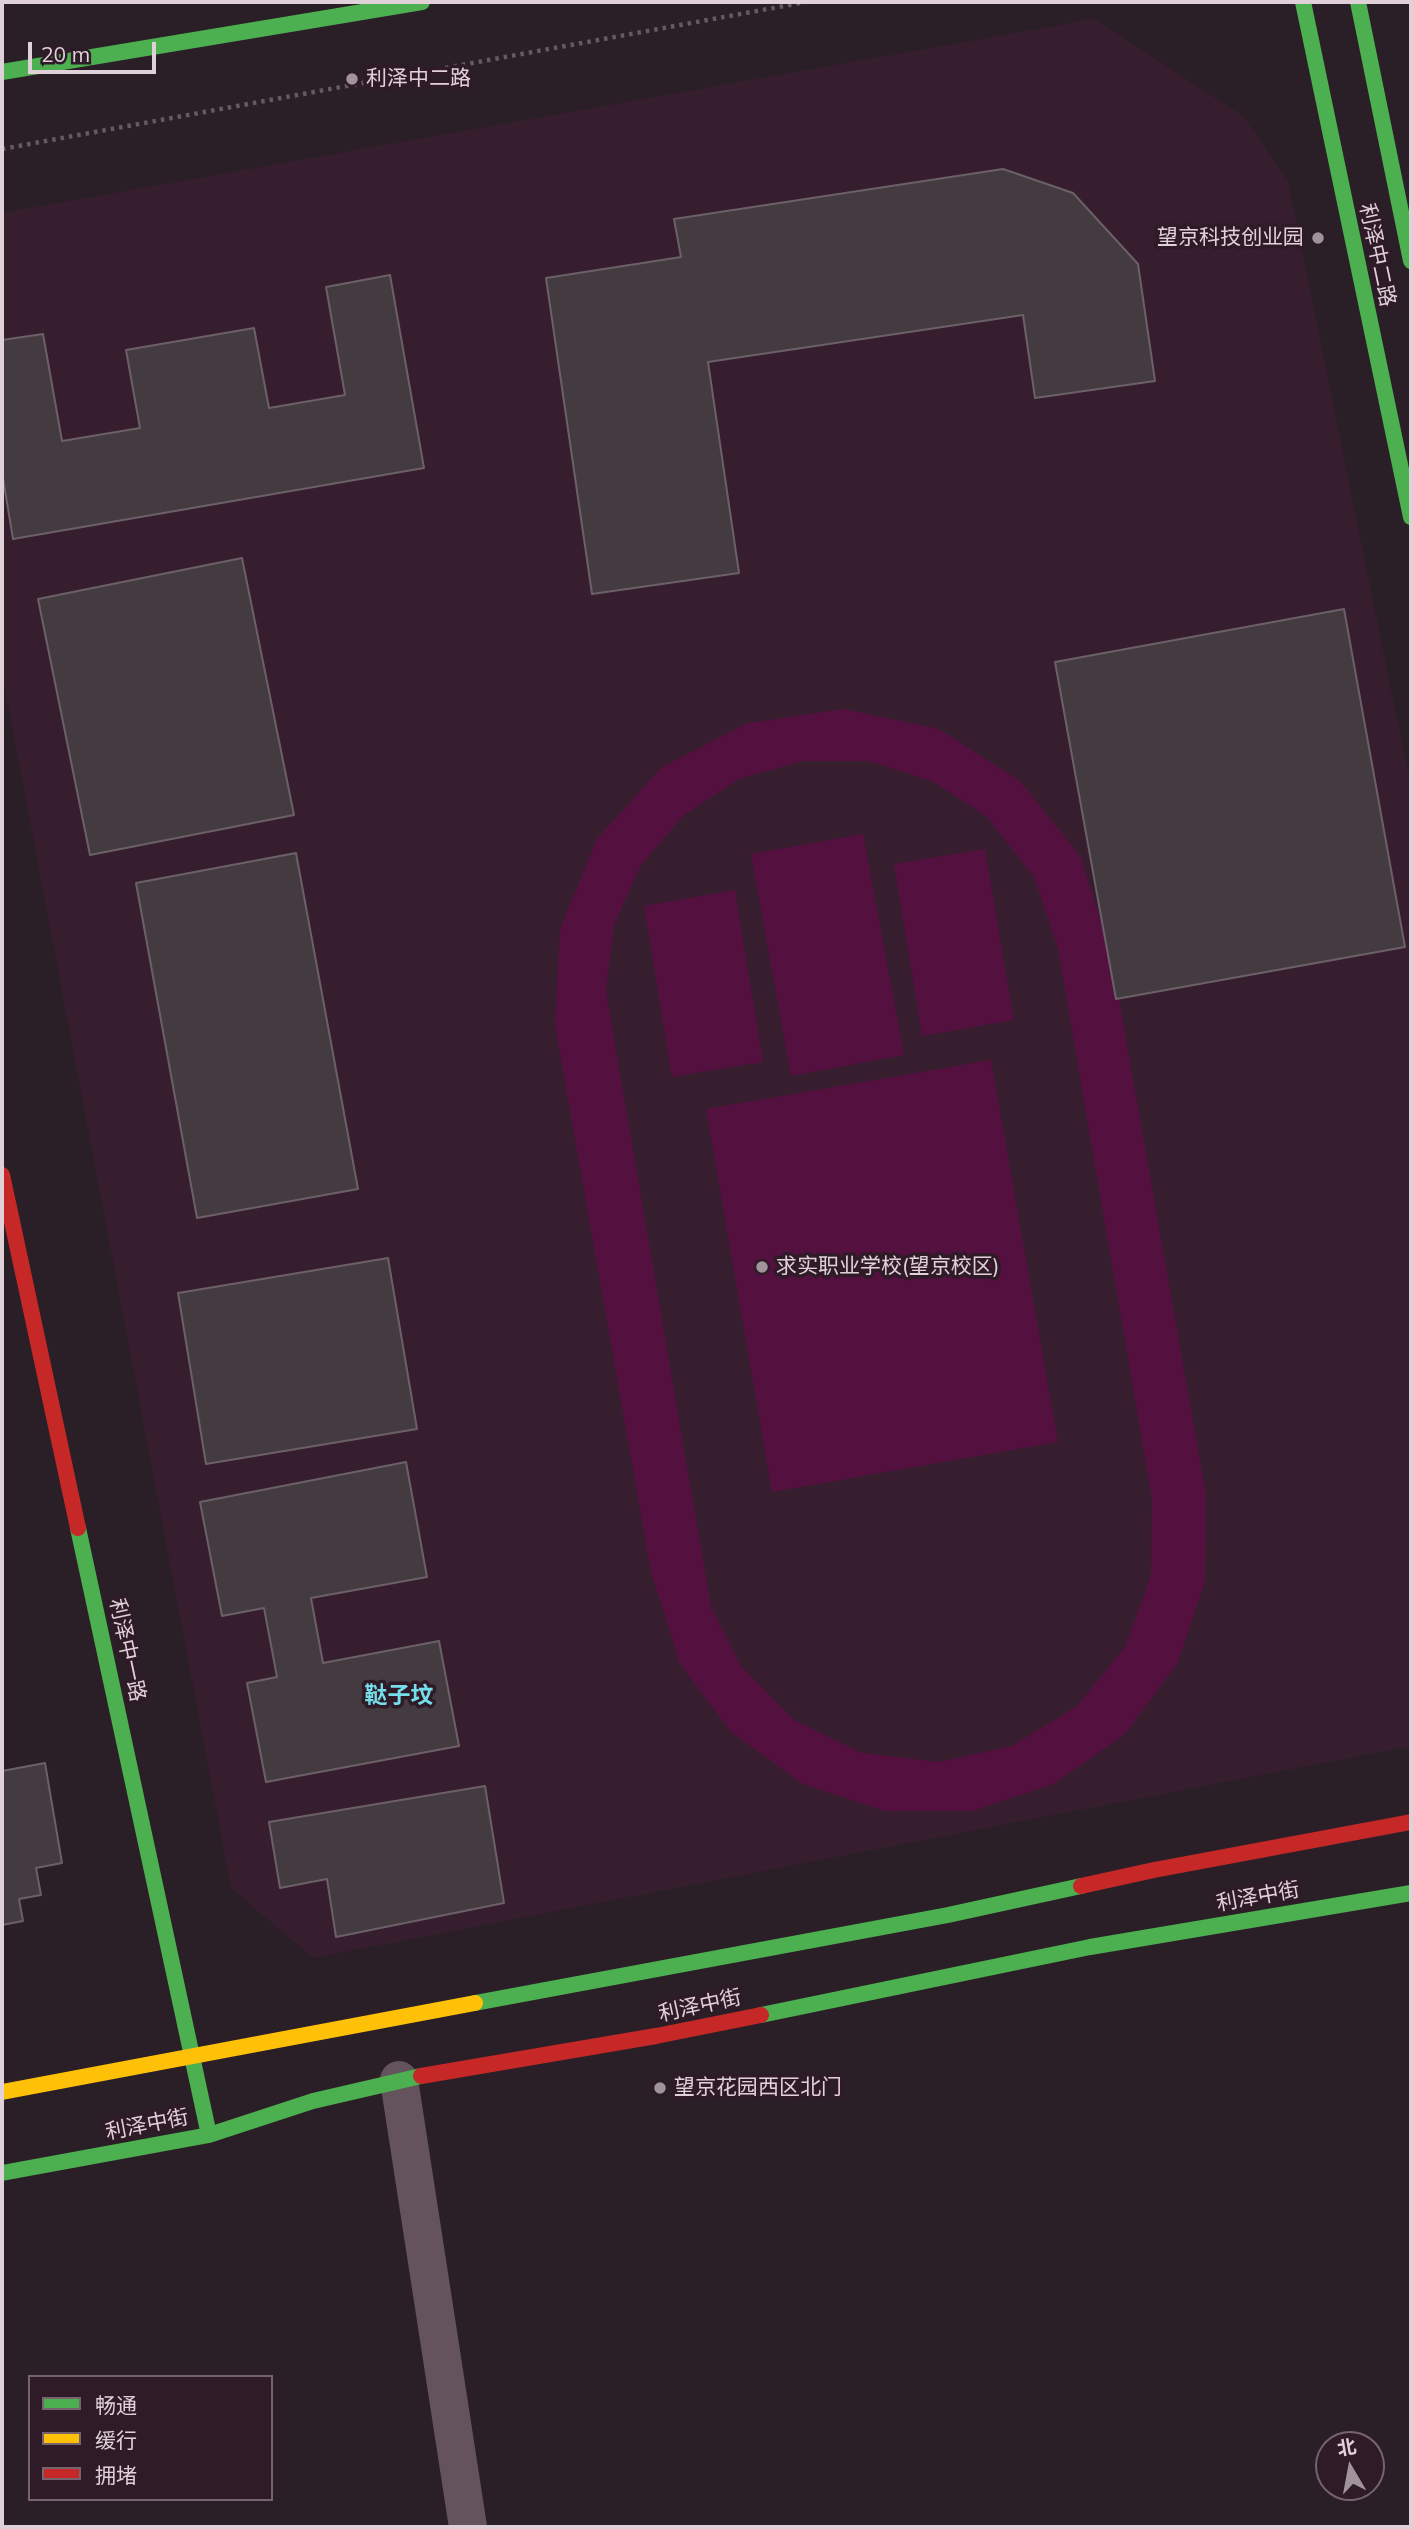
<!DOCTYPE html>
<html>
<head>
<meta charset="utf-8">
<style>
  body { margin:0 }
  #map { position:relative; width:1413px; height:2529px; overflow:hidden; background:#2a1f26; font-family:Mulish,"Noto Sans SC",sans-serif }
  canvas { display:block }
  .frame { position:absolute; inset:0; border:4px solid #e0d1d9; pointer-events:none }
  .legend { position:absolute; left:28px; top:2375px; width:245px; height:126px; box-sizing:border-box; background:#2f1a27; border:2px solid #76636e; margin:0; padding:9px 12px; list-style:none; font-size:21px; color:#e0d1d9 }
  .legend li { display:flex; align-items:center; gap:14px; height:35px }
  .legend b { width:35px; border:2px solid #76636e }
  .north { position:absolute; left:1315px; top:2431px; width:70px; height:70px; box-sizing:border-box; background:#2f1a27; border:2px solid #76636e; border-radius:50%; rotate:350deg; font-size:19px; font-weight:700; line-height:28px; text-align:center; color:#e0d1d9 }
  .north::after { content:''; display:block; margin:auto; width:24px; height:32px; background:#a0939a; clip-path:polygon(50% 0,100% 100%,50% 72%,0 100%) }
  .scale { position:absolute; left:28px; top:42px; width:128px; height:32px; box-sizing:border-box; border:4px solid #e0d1d9; border-top:0; padding-left:9px; font-size:21px; line-height:24px; white-space:nowrap; color:#e0d1d9; -webkit-text-stroke:5px #2f1a27; paint-order:stroke }
</style>
</head>
<body>
<div id="map">
<canvas width="1413" height="2529"></canvas>
<div class="frame"></div>
<ul class="legend">
<li><b style="height:9px;background:#4caf50"></b>畅通</li>
<li><b style="height:9px;background:#ffc107"></b>缓行</li>
<li><b style="height:9px;background:#c62828"></b>拥堵</li>
</ul>
<div class="north">北</div>
<div class="scale">20 m</div>
</div>
<script>
const g = document.querySelector('canvas').getContext('2d');
g.lineJoin = 'round';
function paint(path, color) {
  g.fillStyle = color;
  g.fill(path, 'evenodd');
}
function shape(rows) {
  const path = new Path2D();
  for (const r of rows) {
    path.moveTo(r[0], r[1]);
    for (let i = 2; i < r.length; i += 2) path.lineTo(r[i], r[i + 1]);
  }
  return path;
}
function trace(path, color, width, dash) {
  g.strokeStyle = color;
  g.lineWidth = width;
  g.lineCap = dash ? 'butt' : 'round';
  g.setLineDash(dash || []);
  g.stroke(path);
}
function drawText(font, color, halo, rows, align = 'center') {
  g.font = font + ' Mulish,"Noto Sans SC",sans-serif';
  g.lineWidth = 7;
  g.setLineDash([]);
  g.textBaseline = 'middle';
  g.strokeStyle = halo;
  g.fillStyle = color;
  for (const [text, x, y, turn = 0] of rows) {
    g.save();
    g.translate(x, y);
    g.rotate((+turn || 0) * Math.PI / 180);
    g.textAlign = isNaN(turn) ? turn : align;
    if (halo) g.strokeText(text, 0, 0);
    g.fillText(text, 0, 0);
    g.restore();
  }
}
paint(shape([
  [1094,19,1243,116,1288,181,1411,788,1411,1746,313,1958,231,1888,2,673,2,213]
]), '#371e2e');
paint(shape([
  [844,709,939,729,1020,781,1080,856,1110,948,1206,1495,1205,1582,1177,1664,1125,1734,1054,1784,972,1811,885,1811,803,1784,732,1733,680,1664,651,1572,555,1025,560,929,597,839,662,767,748,723],
  [803,761,869,761,932,781,987,817,1034,877,1058,949,1152,1499,1151,1575,1125,1647,1077,1706,1012,1746,938,1762,862,1753,794,1720,741,1666,711,1607,606,991,614,925,641,865,684,815,739,779],
  [863,834,904,1055,791,1076,751,854],
  [985,849,1014,1020,922,1036,894,864],
  [735,890,763,1062,672,1077,644,906],
  [991,1060,1058,1442,772,1492,706,1109]
]), '#541140');
const building = shape([
  [1003,169,1073,193,1138,264,1155,381,1035,398,1023,315,708,362,739,573,592,594,546,278,681,257,674,219,1003,169],
  [390,275,424,468,13,539,2,472,2,340,43,334,62,441,140,428,126,350,254,328,269,408,345,395,326,287,390,275],
  [242,558,294,815,90,855,38,599,242,558],
  [1344,609,1405,947,1116,999,1055,662,1344,609],
  [296,853,358,1189,197,1218,136,883,296,853],
  [388,1258,417,1429,206,1464,178,1293,388,1258],
  [406,1462,427,1577,311,1598,323,1663,439,1641,459,1746,266,1782,247,1683,277,1677,264,1608,222,1616,200,1502,406,1462],
  [45,1763,62,1863,36,1868,41,1895,19,1899,23,1921,2,1925,2,1771,45,1763],
  [485,1786,504,1903,336,1937,327,1879,280,1888,269,1822,485,1786]
]);
paint(building, '#443b41');
trace(building, '#6b6067', 2);
trace(shape([
  [2,149,806,2]
]), '#665a62', 4.5, [3.5, 5]);
trace(shape([
  [399,2080,468,2527]
]), '#64525d', 38);
trace(shape([
  [1303,2,1411,517],
  [1358,2,1411,261],
  [2,72,422,2],
  [78,1528,209,2135],
  [475,2003,948,1915,1081,1886],
  [761,2015,1090,1947,1411,1893],
  [2,2173,209,2135,313,2101,421,2076]
]), '#4caf50', 16);
trace(shape([
  [2,2092,475,2003]
]), '#ffc107', 16);
trace(shape([
  [2,1175,78,1528],
  [1081,1886,1154,1870,1411,1822],
  [421,2076,656,2036,761,2015]
]), '#c62828', 16);
for (const [x, y, r, color] of [
  [352,79,7,"#a0939a"],
  [1318,238,7,"#a0939a"],
  [762,1267,7,"#a0939a"],
  [660,2088,7,"#a0939a"]
]) {
  const dot = new Path2D();
  dot.arc(x, y, r, 0, 2 * Math.PI);
  g.fillStyle = color;
  g.fill(dot);
  trace(dot, '#2f1a27', 2.5);
}
drawText('21px', '#e0d1d9', '#2f1a27', [
  ["利泽中二路",366,79],
  ["望京科技创业园",1304,238,"right"],
  ["求实职业学校(望京校区)",776,1267],
  ["望京花园西区北门",674,2088]
], 'left');
drawText('21px', '#e0d1d9', '#2f1a27', [
  ["利泽中二路",1377,255,78],
  ["利泽中一路",127,1650,78],
  ["利泽中街",1258,1897,-10],
  ["利泽中街",700,2006,-12],
  ["利泽中街",147,2125,-11]
]);
drawText('bold 23px', '#74dfea', '#2f1a27', [
  ["鞑子坟",399,1696]
]);
</script>
</body>
</html>
